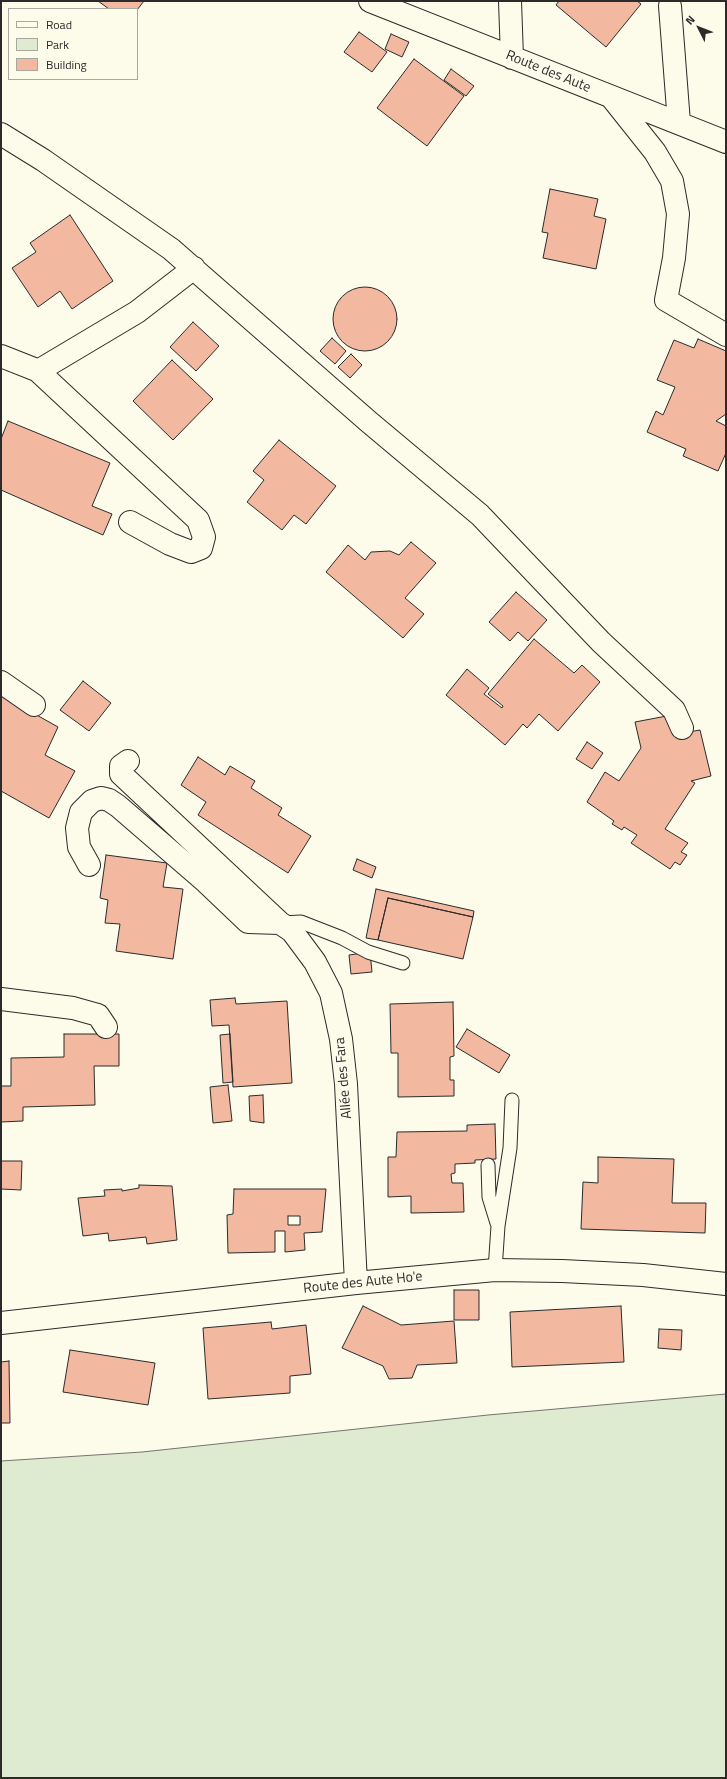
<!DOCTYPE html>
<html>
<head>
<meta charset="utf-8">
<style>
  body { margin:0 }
  #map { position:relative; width:727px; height:1779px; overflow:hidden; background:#fdfbea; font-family:"Titillium Web",sans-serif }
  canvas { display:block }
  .frame { position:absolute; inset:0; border:2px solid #2b2b2b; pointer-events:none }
  .legend { position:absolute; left:8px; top:8px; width:130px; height:72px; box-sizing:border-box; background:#fdfbea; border:1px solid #a9a89e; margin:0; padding:5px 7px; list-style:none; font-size:12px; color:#2b2b2b }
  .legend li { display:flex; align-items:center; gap:8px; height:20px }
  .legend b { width:20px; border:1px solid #a9a89e }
  .north { position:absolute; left:679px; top:8px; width:40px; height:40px; -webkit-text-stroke:3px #fdfbea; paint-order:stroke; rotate:312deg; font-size:11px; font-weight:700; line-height:16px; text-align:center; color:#2b2b2b }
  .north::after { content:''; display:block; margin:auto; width:14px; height:18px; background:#2b2b2b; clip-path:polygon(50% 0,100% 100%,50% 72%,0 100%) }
</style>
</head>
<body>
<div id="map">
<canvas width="727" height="1779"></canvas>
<div class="frame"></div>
<ul class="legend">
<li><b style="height:5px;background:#fdfbea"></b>Road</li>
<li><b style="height:11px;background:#deebd1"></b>Park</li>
<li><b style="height:11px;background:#f2b8a0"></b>Building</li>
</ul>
<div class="north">N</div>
</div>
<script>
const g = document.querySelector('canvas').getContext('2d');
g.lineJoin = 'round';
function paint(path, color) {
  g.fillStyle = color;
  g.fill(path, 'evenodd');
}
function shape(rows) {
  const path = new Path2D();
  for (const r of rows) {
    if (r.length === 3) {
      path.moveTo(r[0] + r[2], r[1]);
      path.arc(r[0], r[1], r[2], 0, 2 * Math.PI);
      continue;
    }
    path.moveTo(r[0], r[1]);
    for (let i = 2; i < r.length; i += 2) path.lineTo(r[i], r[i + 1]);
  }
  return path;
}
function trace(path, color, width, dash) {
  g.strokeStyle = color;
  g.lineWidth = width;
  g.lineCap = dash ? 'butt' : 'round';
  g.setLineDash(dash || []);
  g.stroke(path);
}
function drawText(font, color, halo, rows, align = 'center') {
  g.font = font + ' "Titillium Web",sans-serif';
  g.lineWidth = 3;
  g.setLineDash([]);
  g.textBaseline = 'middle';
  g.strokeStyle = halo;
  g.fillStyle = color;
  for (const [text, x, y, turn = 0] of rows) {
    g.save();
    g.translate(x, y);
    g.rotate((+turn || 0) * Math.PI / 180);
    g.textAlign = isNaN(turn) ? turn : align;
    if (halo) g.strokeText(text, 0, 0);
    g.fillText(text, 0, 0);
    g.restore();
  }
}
const green = shape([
  [726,1394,726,1778,1,1778,1,1461,142,1452,488,1415,726,1394]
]);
paint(green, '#deebd1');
trace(green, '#74746e', 1);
const building = shape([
  [98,1,144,1,137,10,109,9,98,1],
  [559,1,637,1,641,4,606,47,556,5,559,1],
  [359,32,387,52,372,72,344,52,359,32],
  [391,34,409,42,402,57,385,49,391,34],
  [414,59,464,96,427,146,377,108,414,59],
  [451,69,474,86,466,96,444,80,451,69],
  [550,189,598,199,594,216,606,219,596,269,543,258,548,233,542,232,550,189],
  [70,215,113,281,72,309,60,291,38,307,12,268,36,252,30,243,70,215],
  [365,319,32],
  [193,322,219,346,196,371,170,347,193,322],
  [332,338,346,351,335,364,320,351,332,338],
  [698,339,726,351,726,414,716,421,726,426,726,453,718,471,683,456,686,449,647,432,656,411,663,415,675,387,657,380,674,340,694,348,698,339],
  [351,354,362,365,350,378,338,367,351,354],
  [172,360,213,399,173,440,133,401,172,360],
  [8,421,110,463,92,506,112,514,103,535,1,490,1,439,8,421],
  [279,440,336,486,306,524,294,515,282,530,247,502,264,480,253,471,279,440],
  [411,542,436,563,405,598,424,614,403,638,326,572,348,545,365,560,371,552,390,551,399,555,411,542],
  [516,592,547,620,528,641,518,632,510,641,489,622,516,592],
  [534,639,574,673,582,665,600,682,558,731,539,714,527,728,523,724,505,745,446,695,467,669,489,688,484,694,502,708,503,706,488,694,534,639],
  [83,681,111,703,89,731,60,710,83,681],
  [1,695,58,727,45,755,75,771,49,818,1,791,1,695],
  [672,715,677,734,700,730,711,776,691,781,695,783,665,829,688,843,681,852,687,855,680,865,675,862,670,869,631,843,637,835,624,827,622,830,612,824,614,821,587,802,605,772,619,781,641,748,635,722,672,715],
  [587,742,603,753,592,769,576,759,587,742],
  [198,757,225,775,230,766,255,781,251,788,282,808,278,815,311,836,288,873,198,815,206,802,181,785,198,757],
  [106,855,167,863,163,887,183,889,173,959,116,951,120,924,105,923,108,900,100,898,106,855],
  [357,859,376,867,372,878,353,870,357,859],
  [376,889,474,911,473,917,388,898,378,940,366,938,376,889],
  [388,898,473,917,463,959,378,940,388,898],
  [370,952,372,972,351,974,349,955,370,952],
  [235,998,236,1004,287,1001,292,1083,233,1087,229,1025,212,1026,210,1000,235,998],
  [453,1002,454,1056,450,1057,450,1080,454,1080,454,1096,398,1097,398,1053,391,1053,390,1004,453,1002],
  [467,1029,510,1055,499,1073,456,1047,467,1029],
  [64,1034,119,1034,119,1066,94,1066,95,1105,23,1107,23,1121,1,1122,1,1086,11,1086,11,1058,64,1057,64,1034],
  [230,1034,233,1082,223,1083,220,1035,230,1034],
  [228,1085,232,1121,213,1123,210,1087,228,1085],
  [263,1095,264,1123,250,1121,249,1096,263,1095],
  [495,1124,496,1159,475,1160,475,1163,455,1164,455,1173,451,1174,452,1183,463,1183,464,1212,411,1213,411,1196,388,1197,388,1157,396,1157,397,1132,467,1131,467,1125,495,1124],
  [598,1157,674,1159,672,1203,706,1203,705,1233,581,1229,583,1182,598,1183,598,1157],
  [1,1161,22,1161,21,1190,1,1189,1,1161],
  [139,1185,172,1186,177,1240,147,1244,146,1237,109,1241,108,1233,83,1236,78,1198,105,1196,104,1190,122,1189,122,1191,139,1188,139,1185],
  [234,1189,326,1189,322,1232,304,1233,305,1250,285,1252,285,1231,275,1231,275,1252,228,1253,227,1215,233,1214,234,1189],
  [288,1216,300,1216,300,1225,288,1225,288,1216],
  [454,1290,479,1290,479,1320,454,1320,454,1290],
  [363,1306,401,1325,454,1321,457,1363,417,1365,412,1378,389,1379,383,1366,342,1348,363,1306],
  [621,1306,624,1362,512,1367,510,1312,621,1306],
  [271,1322,272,1329,306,1325,311,1374,290,1376,290,1393,208,1399,203,1328,271,1322],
  [659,1329,682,1330,681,1350,658,1348,659,1329],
  [70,1350,155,1363,148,1405,63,1392,70,1350],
  [9,1361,10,1423,1,1423,1,1362,9,1361]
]);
paint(building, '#f2b8a0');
trace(building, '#2b2b2b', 1);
const service = shape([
  [281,923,301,922,342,938,368,952,403,963],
  [488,1165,489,1197,497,1223],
  [495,1270,498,1226,510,1148,512,1100]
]);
const minor = shape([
  [370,1,726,142],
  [510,1,512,58],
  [670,6,679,123],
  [612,98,655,152,672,181,678,214,674,258,666,300,726,335],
  [1,134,43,160,171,249,369,422,480,515,601,642,674,710,682,728],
  [1,356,39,371],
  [130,522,170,544,191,552,201,548,204,537,198,520,38,371,137,312,194,268],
  [1,682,34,705],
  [128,761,121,766,121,774,280,923],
  [89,865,79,847,77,828,81,812,92,801,101,798,109,800,118,806,206,882,248,922,280,923,292,931,315,962,331,993,341,1039,346,1084,356,1283],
  [1,999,73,1008,98,1015,106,1027],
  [1,1323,356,1283,495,1270,562,1271,643,1275,726,1284]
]);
trace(service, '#2b2b2b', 15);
trace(minor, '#2b2b2b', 24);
trace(service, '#fdfbea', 13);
trace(minor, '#fdfbea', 22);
drawText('14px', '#2b2b2b', '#fdfbea', [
  ["Route des Aute",548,72,22],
  ["Allée des Fara",344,1078,-95],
  ["Route des Aute Ho'e",363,1283,-6]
]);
</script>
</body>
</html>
